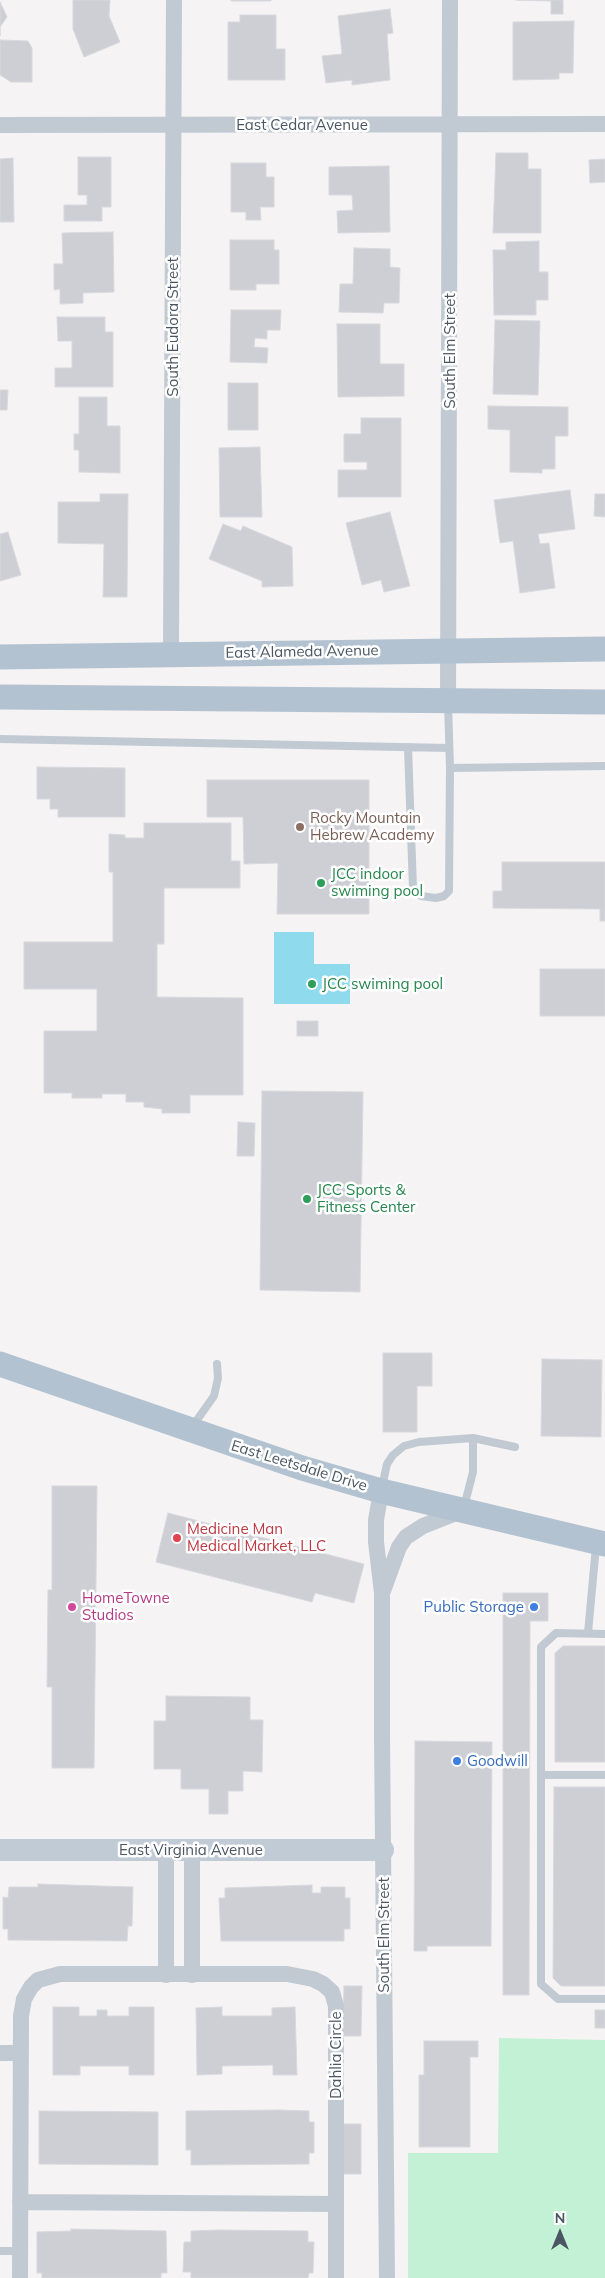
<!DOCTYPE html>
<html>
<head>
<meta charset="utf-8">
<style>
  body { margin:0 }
  #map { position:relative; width:605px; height:2278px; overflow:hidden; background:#f5f3f3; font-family:Mulish,sans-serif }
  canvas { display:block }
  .north { position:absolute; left:535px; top:2208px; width:50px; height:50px; -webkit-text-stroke:4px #fff; paint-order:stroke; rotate:0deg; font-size:14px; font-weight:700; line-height:20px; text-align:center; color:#4a5661 }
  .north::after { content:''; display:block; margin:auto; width:18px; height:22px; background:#4a5661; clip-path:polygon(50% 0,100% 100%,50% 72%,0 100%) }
</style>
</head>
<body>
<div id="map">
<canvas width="605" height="2278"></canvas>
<div class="north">N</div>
</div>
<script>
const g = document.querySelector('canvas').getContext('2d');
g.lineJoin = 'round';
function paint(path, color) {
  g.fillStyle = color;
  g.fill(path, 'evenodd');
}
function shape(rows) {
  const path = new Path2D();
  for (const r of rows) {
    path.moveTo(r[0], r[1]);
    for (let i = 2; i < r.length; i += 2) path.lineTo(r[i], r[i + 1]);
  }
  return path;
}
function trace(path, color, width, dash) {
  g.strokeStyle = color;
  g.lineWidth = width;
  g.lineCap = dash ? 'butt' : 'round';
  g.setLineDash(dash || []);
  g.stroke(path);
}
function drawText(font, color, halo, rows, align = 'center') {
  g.font = font + ' Mulish,sans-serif';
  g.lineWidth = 5;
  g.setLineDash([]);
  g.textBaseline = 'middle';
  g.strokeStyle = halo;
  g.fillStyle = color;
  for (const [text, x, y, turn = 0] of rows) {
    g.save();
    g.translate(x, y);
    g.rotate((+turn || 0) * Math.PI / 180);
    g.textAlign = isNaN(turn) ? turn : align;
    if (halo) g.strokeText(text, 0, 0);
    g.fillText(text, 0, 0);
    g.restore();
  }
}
paint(shape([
  [499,2038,605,2040,605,2278,408,2278,408,2153,498,2153]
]), '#c3f1d5');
paint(shape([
  [274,932,314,932,314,964,350,964,350,1004,274,1004]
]), '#90daee');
const building = shape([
  [73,0,110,0,109,16,120,42,84,57,73,29,73,0],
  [231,0,271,0,271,1,231,1,231,0],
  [516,0,563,0,563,14,551,14,551,1,516,0],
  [0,2,7,17,0,27,0,36,0,2],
  [390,9,393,33,387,34,390,80,352,85,352,80,326,83,322,56,342,54,338,16,390,9],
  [240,15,276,15,276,49,285,49,285,80,228,80,228,22,240,22,240,15],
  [574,21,573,73,559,73,559,79,513,80,513,22,574,21],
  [0,40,28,41,32,48,32,82,11,82,0,75,0,40],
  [496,153,528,153,528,169,541,169,541,233,493,233,496,153],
  [78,157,111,157,111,207,102,207,102,221,64,221,64,205,87,205,87,195,78,195,78,157],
  [13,158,14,222,0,222,0,159,13,158],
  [605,159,605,182,590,183,589,160,605,159],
  [231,163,266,163,266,177,274,177,274,207,260,207,261,220,246,220,246,212,231,212,231,163],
  [389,166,390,232,338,233,337,211,353,210,352,195,329,195,329,167,389,166],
  [113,232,114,292,83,293,83,303,60,304,60,289,54,290,54,264,63,264,62,233,113,232],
  [230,240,274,240,274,250,279,250,279,284,256,284,256,290,230,290,230,240],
  [539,241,539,272,548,272,548,300,536,300,536,315,494,315,493,250,506,250,506,242,539,241],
  [354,248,390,249,390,267,400,268,399,303,384,303,383,313,339,312,340,284,353,284,354,248],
  [231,310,281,310,280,330,267,330,267,339,255,338,254,347,268,348,267,363,230,362,231,310],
  [57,317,105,317,105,332,113,332,113,387,55,387,55,368,72,368,72,341,58,341,57,317],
  [495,320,540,321,538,395,493,394,495,320],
  [337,324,380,324,380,364,404,364,404,396,338,397,337,324],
  [228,383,258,383,258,430,228,430,228,383],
  [0,390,8,390,7,410,0,410,0,390],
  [79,397,107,397,107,426,120,426,120,473,79,472,79,450,74,450,74,434,79,434,79,397],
  [488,406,568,407,568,436,555,436,555,469,542,469,542,473,510,472,510,430,488,429,488,406],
  [361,418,401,418,401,497,338,497,338,470,367,470,367,462,344,462,344,434,361,434,361,418],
  [260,447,262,517,220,517,219,448,260,447],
  [570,490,575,529,538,534,540,544,549,543,555,588,520,593,513,541,500,543,494,500,570,490],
  [100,494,128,494,127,597,103,597,104,544,58,543,58,502,100,502,100,494],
  [595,494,605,494,605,517,594,516,595,494],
  [390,512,410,586,384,592,381,580,362,585,346,523,390,512],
  [223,524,241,531,243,526,292,547,293,586,262,587,262,581,209,559,223,524],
  [8,532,21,575,0,581,0,534,8,532],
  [37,767,125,768,125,817,58,817,58,809,50,809,50,799,37,799,37,767],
  [207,780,369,780,369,914,277,914,278,863,244,864,243,817,207,817,207,780],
  [144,823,231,823,231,861,240,861,240,888,164,888,164,944,157,944,157,997,243,998,243,1095,190,1095,190,1113,162,1113,162,1109,144,1107,144,1102,126,1102,126,1094,102,1094,102,1098,72,1098,72,1093,44,1093,44,1031,97,1031,97,989,24,989,24,942,113,942,113,872,109,872,109,834,125,835,125,838,144,838,144,823],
  [502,862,605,862,605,921,600,921,600,909,493,908,493,891,502,891,502,862],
  [540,969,605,969,605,1016,540,1016,540,969],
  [297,1021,318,1021,318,1036,297,1036,297,1021],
  [262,1091,363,1092,360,1292,260,1290,262,1091],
  [238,1122,255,1123,254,1156,237,1156,238,1122],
  [383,1353,432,1353,432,1386,417,1386,417,1432,383,1432,383,1353],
  [542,1359,602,1360,601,1437,541,1436,542,1359],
  [52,1486,97,1486,94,1768,52,1768,52,1687,47,1687,48,1590,52,1590,52,1486],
  [168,1513,364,1564,354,1603,315,1593,312,1602,156,1562,168,1513],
  [503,1593,548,1593,548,1621,530,1621,529,1995,503,1995,503,1593],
  [563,1646,605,1646,605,1762,555,1762,555,1653,563,1646],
  [166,1696,250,1697,250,1720,263,1720,262,1772,243,1771,243,1791,228,1791,228,1814,209,1814,209,1789,181,1789,181,1769,154,1769,154,1721,166,1721,166,1696],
  [415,1741,492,1742,491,1946,427,1946,427,1951,414,1951,415,1741],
  [554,1787,605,1787,605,1986,561,1986,553,1978,554,1787],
  [38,1884,133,1887,132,1926,128,1926,127,1941,8,1940,8,1929,3,1929,3,1897,8,1898,9,1887,38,1887,38,1884],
  [312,1885,312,1893,321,1893,321,1887,345,1887,345,1898,350,1898,350,1929,344,1929,344,1941,221,1941,219,1898,225,1898,225,1888,312,1885],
  [344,1986,362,1986,361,2036,343,2036,344,1986],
  [53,2007,79,2007,79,2016,97,2016,97,2010,107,2010,107,2016,129,2016,129,2007,154,2007,154,2075,129,2075,129,2066,80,2066,80,2075,53,2075,53,2007],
  [222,2007,222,2016,272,2016,272,2008,295,2007,297,2075,273,2075,273,2065,222,2066,222,2074,197,2075,196,2008,222,2007],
  [595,2010,605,2010,605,2028,595,2028,595,2010],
  [424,2041,478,2041,478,2057,470,2057,470,2147,419,2147,419,2075,424,2075,424,2041],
  [280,2110,309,2111,309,2122,314,2122,314,2153,309,2153,309,2164,191,2165,191,2150,186,2150,186,2111,280,2110],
  [39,2111,158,2112,158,2165,39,2164,39,2111],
  [343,2124,361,2124,361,2174,343,2174,343,2124],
  [71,2229,166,2231,167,2273,161,2273,161,2278,42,2278,42,2273,37,2273,37,2232,71,2231,71,2229],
  [218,2230,308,2231,308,2242,314,2242,313,2273,309,2273,308,2278,191,2278,191,2272,183,2272,184,2242,191,2242,191,2231,218,2230]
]);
paint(building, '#cdcfd5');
trace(building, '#d7d9de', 1);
trace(shape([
  [448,703,450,768,605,766],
  [0,739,449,748],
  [408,747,413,888,421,896,436,898,444,896,449,891,450,768],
  [192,1427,214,1396,218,1378,217,1364],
  [382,1487,387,1464,393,1455,404,1446,419,1442,473,1438,515,1447],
  [464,1507,473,1472,473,1438],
  [588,1633,596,1546],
  [605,1634,556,1633,541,1647,541,1984,558,1999,605,1999],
  [541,1775,605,1775],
  [0,2251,20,2251]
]), '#c1cad2', 8);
trace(shape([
  [0,125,605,124],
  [171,653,174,0],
  [448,701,450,0],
  [381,1491,376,1520,376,1542,382,1593,382,1736,387,2278],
  [383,1591,399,1547,406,1537,423,1526,461,1511],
  [166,1849,166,1975],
  [192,1975,192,1849],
  [0,2053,20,2053],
  [20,2202,336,2204],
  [20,2278,21,2016,24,1999,31,1987,38,1980,60,1974,287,1974,313,1979,323,1984,332,1992,336,2006,336,2278]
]), '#c1cad2', 16);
trace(shape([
  [0,1850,383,1850]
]), '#c1cbd6', 22);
trace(shape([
  [0,657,605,649],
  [0,697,605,702],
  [0,1364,302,1468,381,1491,605,1544]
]), '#b3c2d1', 25);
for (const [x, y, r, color] of [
  [300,827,5,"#8d6e63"],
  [321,883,5,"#2e9e5b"],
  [312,984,5,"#2e9e5b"],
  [307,1199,5,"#2e9e5b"],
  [177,1538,5,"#e0444e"],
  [72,1607,5,"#d1479c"],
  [534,1607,5,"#3f7fe0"],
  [457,1761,5,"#3f7fe0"]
]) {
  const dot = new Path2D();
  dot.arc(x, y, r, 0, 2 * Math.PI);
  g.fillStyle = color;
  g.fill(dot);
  trace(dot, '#fff', 2);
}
drawText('15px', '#4a5661', '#fff', [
  ["East Cedar Avenue",302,125],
  ["South Eudora Street",173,327,-90],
  ["South Elm Street",450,351,-90],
  ["East Alameda Avenue",302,652,-1],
  ["East Leetsdale Drive",299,1466,17],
  ["East Virginia Avenue",191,1850],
  ["South Elm Street",384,1935,-90],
  ["Dahlia Circle",336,2055,-90]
]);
drawText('15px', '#785e54', '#fff', [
  ["Rocky Mountain",310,818],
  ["Hebrew Academy",310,835]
], 'left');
drawText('15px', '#27864d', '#fff', [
  ["JCC indoor",331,874],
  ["swiming pool",331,891],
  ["JCC swiming pool",322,984],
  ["JCC Sports &",317,1190],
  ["Fitness Center",317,1207]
], 'left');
drawText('15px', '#be3a42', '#fff', [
  ["Medicine Man",187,1529],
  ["Medical Market, LLC",187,1546]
], 'left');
drawText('15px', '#b23c85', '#fff', [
  ["HomeTowne",82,1598],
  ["Studios",82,1615]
], 'left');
drawText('15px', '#366cbe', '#fff', [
  ["Public Storage",524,1607],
  ["Goodwill",467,1761,"left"]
], 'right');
</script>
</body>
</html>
